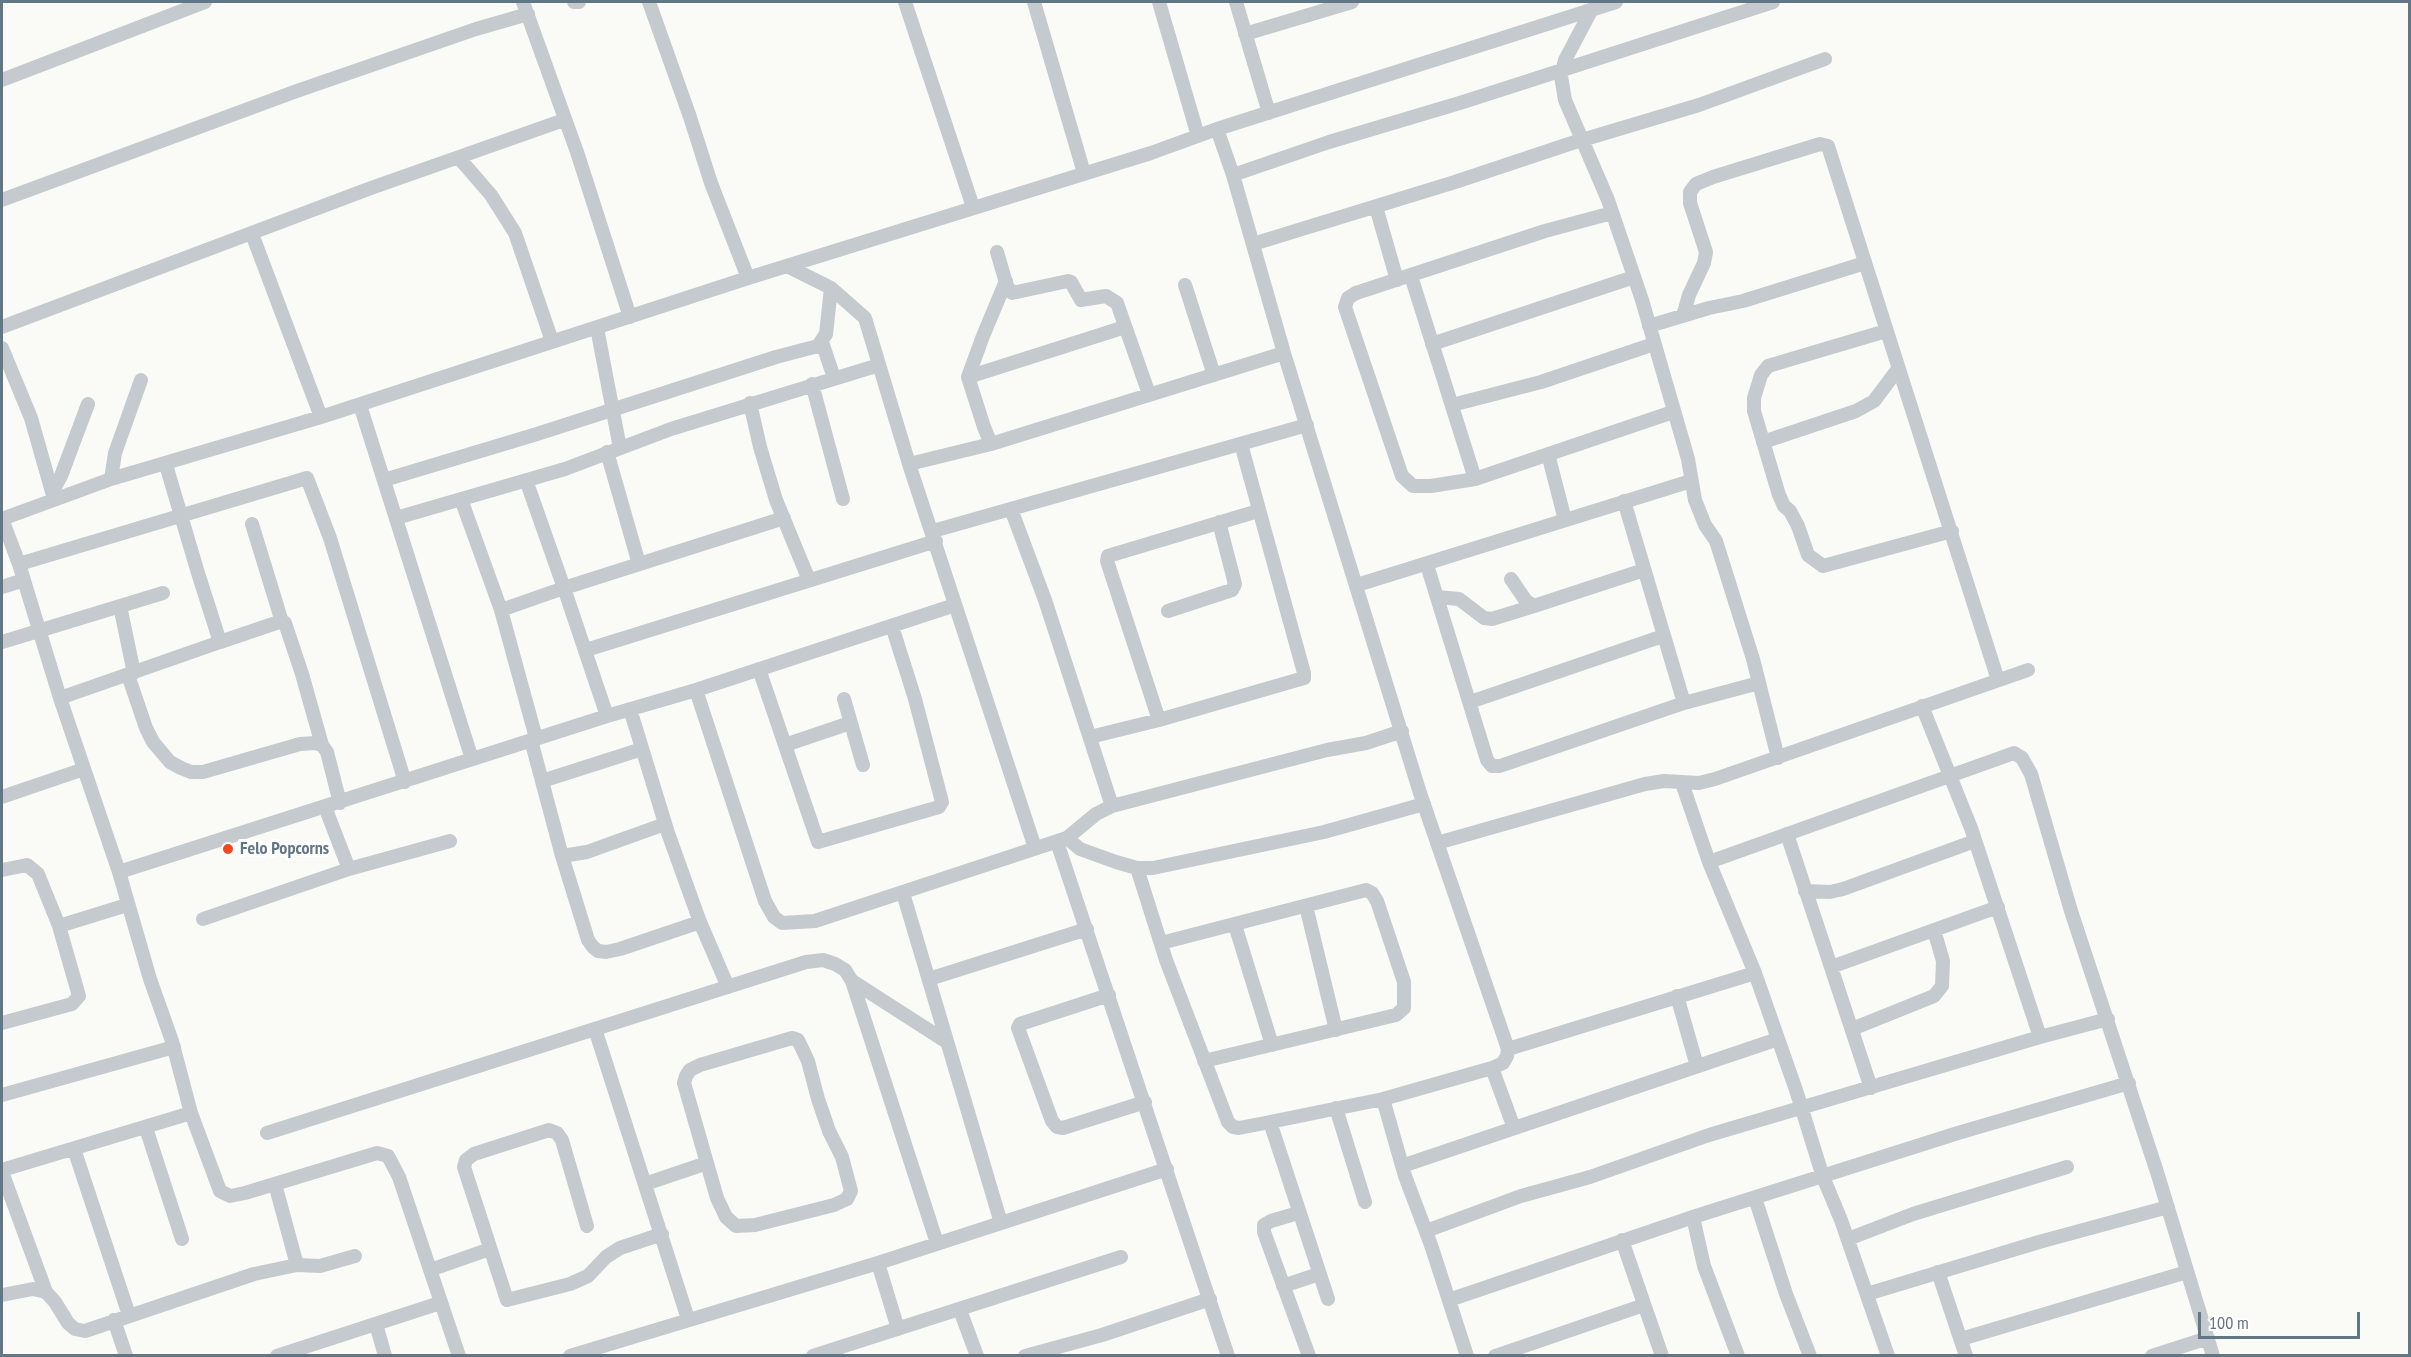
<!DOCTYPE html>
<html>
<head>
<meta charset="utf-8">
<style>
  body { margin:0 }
  #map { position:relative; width:2411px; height:1357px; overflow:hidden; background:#fafaf7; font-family:"PT Sans Narrow",sans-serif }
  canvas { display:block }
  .frame { position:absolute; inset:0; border:3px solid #627785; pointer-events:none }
  .scale { position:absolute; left:2198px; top:1312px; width:162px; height:27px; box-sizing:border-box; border:3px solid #627785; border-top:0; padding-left:8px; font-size:18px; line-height:21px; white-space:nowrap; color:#627785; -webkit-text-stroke:4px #fff; paint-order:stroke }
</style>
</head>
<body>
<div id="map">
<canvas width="2411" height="1357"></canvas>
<div class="frame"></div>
<div class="scale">100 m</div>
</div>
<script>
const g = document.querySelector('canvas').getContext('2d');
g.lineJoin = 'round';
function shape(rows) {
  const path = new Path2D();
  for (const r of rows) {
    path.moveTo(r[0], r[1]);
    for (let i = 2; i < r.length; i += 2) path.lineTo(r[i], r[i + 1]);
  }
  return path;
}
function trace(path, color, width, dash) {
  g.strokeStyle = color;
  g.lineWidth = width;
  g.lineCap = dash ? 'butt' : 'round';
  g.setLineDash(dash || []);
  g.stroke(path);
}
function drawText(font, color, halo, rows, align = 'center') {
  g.font = font + ' "PT Sans Narrow",sans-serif';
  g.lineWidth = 6;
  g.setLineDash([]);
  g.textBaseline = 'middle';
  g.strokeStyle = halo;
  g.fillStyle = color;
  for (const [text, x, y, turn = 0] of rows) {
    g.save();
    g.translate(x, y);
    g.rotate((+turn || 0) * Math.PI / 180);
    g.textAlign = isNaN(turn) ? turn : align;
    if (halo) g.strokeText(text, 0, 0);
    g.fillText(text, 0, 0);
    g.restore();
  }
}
trace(shape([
  [523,2,577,152,630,317],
  [574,2,579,2],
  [649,2,690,117,711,183,748,278],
  [905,2,973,207],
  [1034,2,1084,173],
  [1159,2,1198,136],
  [1236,2,1269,113],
  [1592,9,1565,60,1561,76,1565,100,1608,200,1642,300,1688,459,1695,500,1705,525,1716,541,1753,659,1778,758],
  [1245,34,1352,2],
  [2,80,205,2],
  [459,158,491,195,515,233,552,341],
  [1233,175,1329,142,1463,102,1773,2],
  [2,200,294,92,476,29,528,14],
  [1376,207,1397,280],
  [1612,213,1545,231,1356,293,1348,298,1345,307,1402,476,1413,486,1431,486,1475,479,1673,412],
  [252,234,321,417],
  [1253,244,1455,182,1572,143,1699,105,1825,59],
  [997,252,1007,286,1012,293,1068,281,1071,282,1081,300,1106,296,1117,303,1149,394],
  [787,266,831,288,865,318,909,464,1035,848],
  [1411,276,1475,479],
  [1185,285,1214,375],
  [1683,316,1689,295,1704,263,1706,252,1690,203,1690,192,1696,184,1713,177,1820,144,1828,146,1998,680],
  [1649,326,1709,308,1743,301,1865,263],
  [2,327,371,188,564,120],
  [597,328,620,448],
  [1886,331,1768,366,1761,375,1754,398,1754,411,1779,495,1784,506,1790,511,1798,526,1808,555,1823,566,1952,531],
  [822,342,834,378],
  [1432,344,1634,277],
  [2,348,31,418,54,499],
  [968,377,1125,327],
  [812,384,843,499],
  [750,403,760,447,776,500,809,580],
  [360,405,472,759],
  [1452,405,1541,382,1654,344],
  [1763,442,1856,411,1874,401,1898,369],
  [991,444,984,427,968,377,983,336,1006,281],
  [607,452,639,564],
  [1548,454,1565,520],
  [909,464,991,444,1284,353],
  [166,465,198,573,220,642,279,622,285,623,302,674,322,745],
  [111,479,115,453,141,380],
  [384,480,537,434,776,357,818,346,826,334,831,288],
  [526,480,564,588,784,518],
  [52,492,61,476,88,404],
  [461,499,501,610,564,588,607,716],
  [1624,501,1684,703,1759,683],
  [1011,509,1045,600,1112,806],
  [396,518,565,469,671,429,879,365],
  [2,519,111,479,321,417,748,278,1151,153,1217,129,1616,2],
  [2,519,19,564,60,698,119,872,150,979,172,1041,191,1113,220,1191,230,1196,245,1193,377,1153,388,1156,399,1177,459,1356],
  [252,524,282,622],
  [933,531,1307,425],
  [19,564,307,478,330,538,405,782],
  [1427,565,1487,760,1492,766,1500,766,1684,703],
  [1511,579,1526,601,1534,606,1644,570],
  [1357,585,1691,481],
  [2,587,24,580],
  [1437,597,1459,599,1484,618,1492,619,1534,606],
  [120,606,134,673],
  [501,610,536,738],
  [1168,611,1232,590,1235,584,1219,522],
  [2,642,163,593],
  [586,650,936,541],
  [759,669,818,842,939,807,942,802,915,699,892,626],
  [128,675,146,728,153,742,170,762,181,768,191,772,203,772,300,744,315,743,322,745,327,752,340,803],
  [696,690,765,901,774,917,782,923,815,921,1067,838,1096,814,1112,806,1327,750,1366,743,1402,731],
  [60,698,220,642],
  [844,699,863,765],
  [1470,702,1663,636],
  [1922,706,1971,828,2040,1037],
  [630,709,668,833,700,922,728,987],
  [1159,720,1304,678,1304,673,1241,444],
  [1090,737,1159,720,1107,561,1108,556,1258,511],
  [531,740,562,856,588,940,593,947,598,951,606,952,620,949,700,922],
  [785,745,850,723],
  [542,781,642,749],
  [1682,783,1709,862,1755,973,1796,1090,1823,1177,1841,1220,1888,1356],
  [2,797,84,769],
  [325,807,349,869],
  [1787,834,1871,1088],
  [1067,838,1080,849,1116,862,1137,868,1153,868,1324,832,1424,804],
  [1057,842,1228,1356],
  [1437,843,1645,784,1664,781,1699,783,1715,779,2028,670],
  [562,856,587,852,665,824],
  [1709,862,2014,753,2022,758,2031,774,2071,911,2157,1172,2213,1356],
  [1137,868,1166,960,1228,1122,1233,1127,1239,1128,1270,1122,1383,1099,1492,1068,1503,1063,1507,1056,1508,1049,1420,793,1284,353,1233,175,1217,129],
  [2,870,27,865,38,874,59,926,79,996,72,1004,2,1023],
  [119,872,607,716,696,690,955,605],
  [1805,891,1830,892,1843,889,1975,841],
  [903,893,1001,1223],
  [1306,906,1336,1030],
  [203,919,349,869,450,841],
  [1235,925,1272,1045],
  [59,926,127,905],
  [1161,943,1366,890,1372,893,1377,901,1404,982,1404,1008,1396,1015,1204,1061],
  [1831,967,1998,907],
  [929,979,1087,929],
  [852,981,947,1042],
  [1109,995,1020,1024,1018,1028,1052,1121,1057,1127,1063,1128,1145,1102],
  [1677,996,1697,1066],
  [595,1029,688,1319],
  [1852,1029,1934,996,1942,986,1943,961,1934,930],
  [792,1038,798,1040,808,1061,818,1099,829,1131,842,1157,851,1191,847,1199,834,1205,755,1225,736,1226,726,1217,717,1198,684,1083,686,1076,690,1070,700,1065,792,1038],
  [1508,1049,1755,973],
  [1492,1068,1514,1128],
  [2,1095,174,1047],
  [1383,1099,1405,1176,1431,1245,1467,1356],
  [1336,1108,1365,1202],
  [1270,1122,1328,1299],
  [146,1128,182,1239],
  [267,1133,806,962,823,960,835,964,845,970,852,981,937,1243],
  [74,1149,129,1315],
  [1402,1166,1778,1039],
  [2,1170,191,1113],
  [2,1172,46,1292],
  [275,1184,297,1265],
  [645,1184,707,1163],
  [1755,1198,1786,1294,1810,1356],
  [1298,1213,1271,1221,1264,1225,1264,1232,1309,1356],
  [1693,1217,1704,1266,1738,1356],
  [587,1226,562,1140,557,1133,549,1130,474,1154,466,1160,464,1167,507,1300,570,1284,588,1276,606,1257,620,1248,662,1234],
  [1426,1231,1521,1196,1590,1177,1709,1135,2040,1037,2108,1019],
  [1848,1239,1913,1214,2067,1167],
  [1622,1240,1662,1356],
  [878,1263,898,1329],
  [430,1270,490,1249],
  [1938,1272,1966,1356],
  [1283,1286,1319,1274],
  [1867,1294,2039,1242,2168,1207],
  [2,1295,33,1289,46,1292,55,1302,68,1323,75,1329,85,1331,254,1274,297,1265,320,1266,355,1256],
  [1449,1300,1693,1217,1958,1133,2129,1083],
  [960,1310,977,1356],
  [114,1320,126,1356],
  [376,1324,385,1356],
  [1961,1339,2187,1272],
  [277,1356,440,1303],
  [570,1356,878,1263,1167,1169],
  [813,1356,1121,1257],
  [1025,1356,1102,1335,1210,1299],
  [1495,1356,1644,1305],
  [2152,1356,2208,1338]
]), '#c5cace', 14);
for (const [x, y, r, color] of [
  [228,849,6,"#f2471f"]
]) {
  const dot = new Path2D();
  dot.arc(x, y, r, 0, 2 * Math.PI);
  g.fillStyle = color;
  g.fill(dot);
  trace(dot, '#fff', 2);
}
drawText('bold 18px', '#627785', '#fff', [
  ["Felo Popcorns",240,849]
], 'left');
</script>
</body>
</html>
